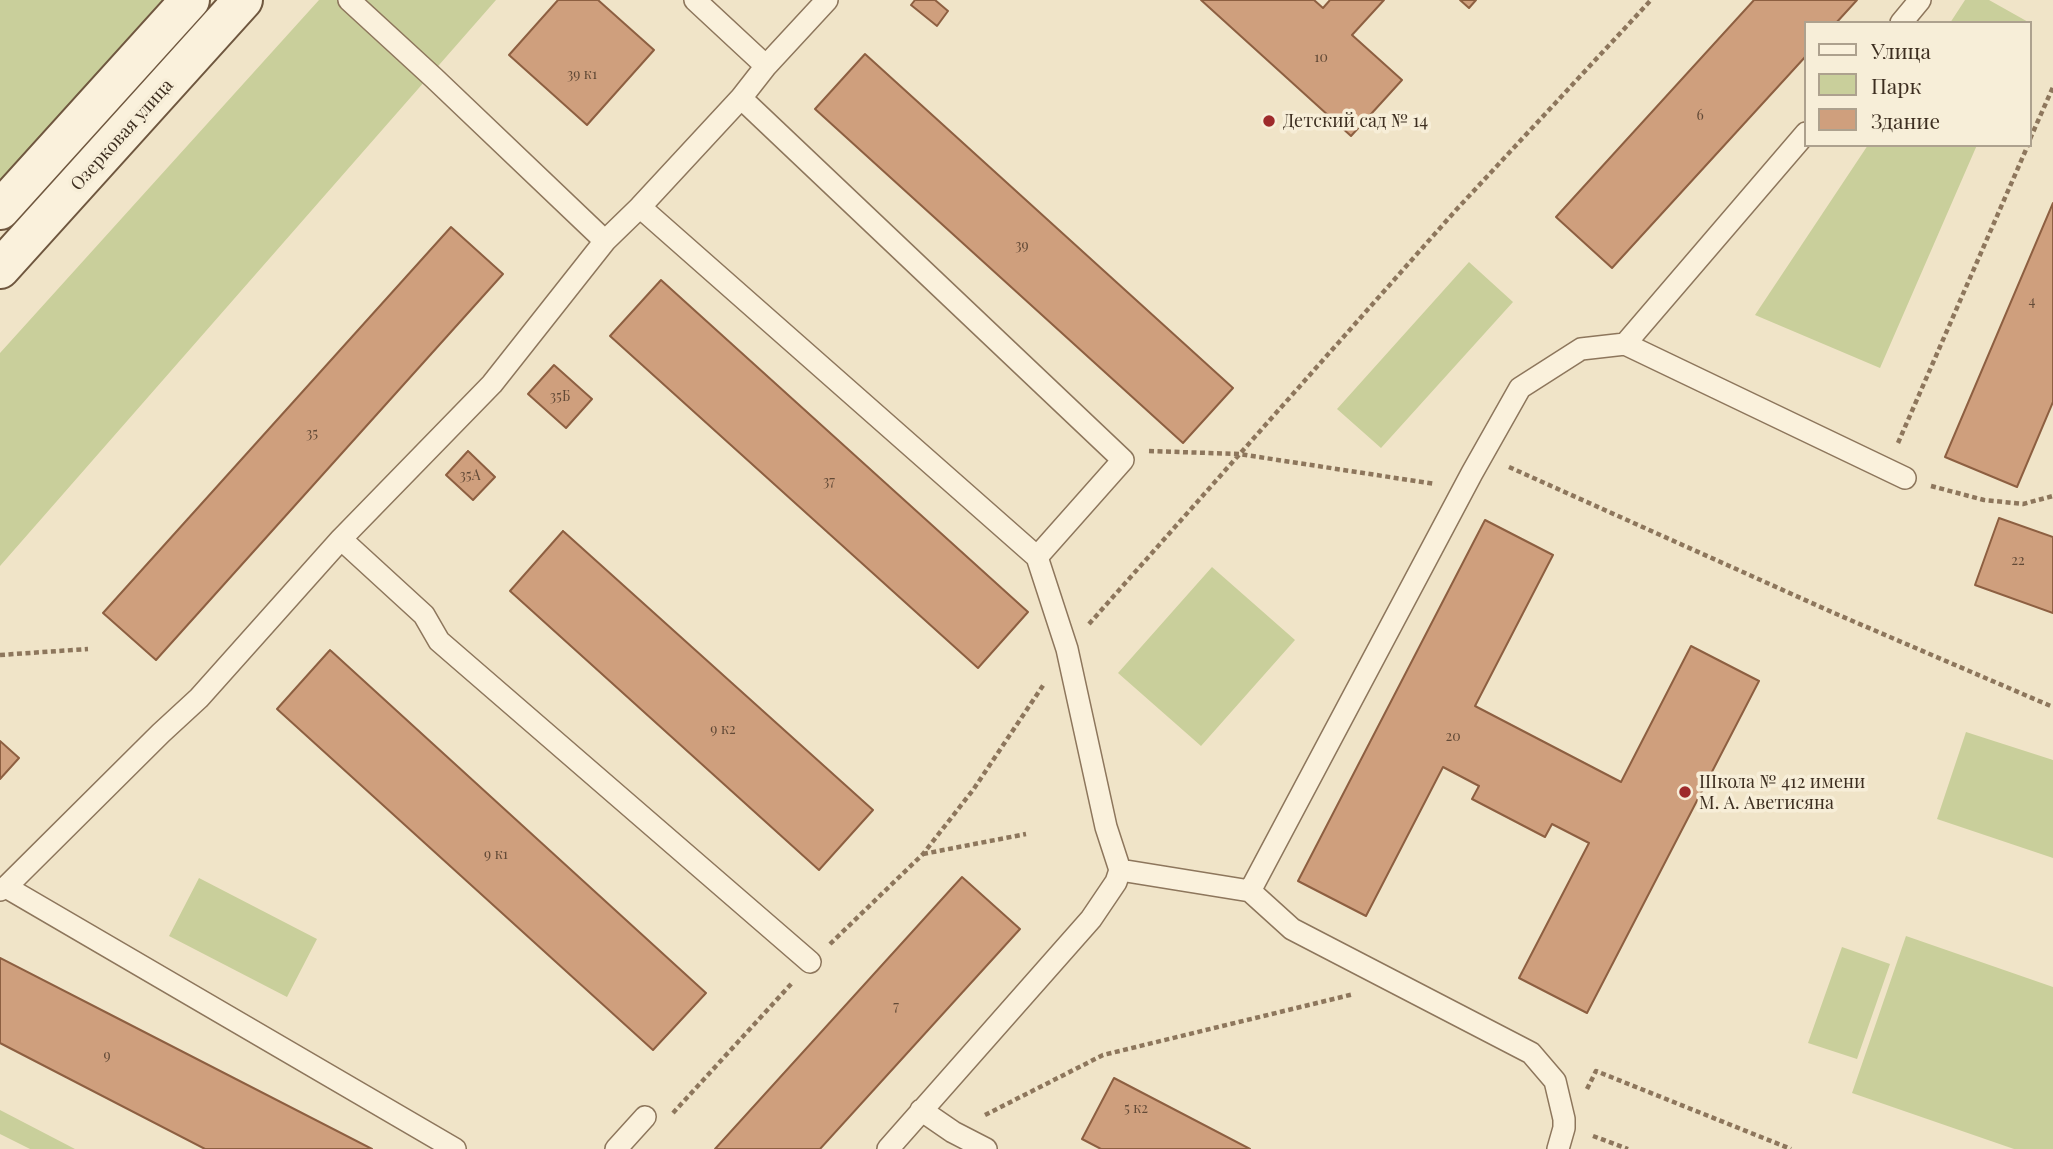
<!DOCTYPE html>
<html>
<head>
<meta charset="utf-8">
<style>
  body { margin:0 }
  #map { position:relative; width:2053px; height:1149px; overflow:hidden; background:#f0e4c8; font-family:"Playfair Display",serif }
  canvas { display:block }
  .legend { position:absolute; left:1804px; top:21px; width:228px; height:126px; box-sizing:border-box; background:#f7eed8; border:2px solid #ada18e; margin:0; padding:9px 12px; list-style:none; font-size:21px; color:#3d2e20 }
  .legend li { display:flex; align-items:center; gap:14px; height:35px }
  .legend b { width:35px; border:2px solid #ada18e }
</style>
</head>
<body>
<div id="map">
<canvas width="2053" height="1149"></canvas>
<ul class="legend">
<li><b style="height:9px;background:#faf1dc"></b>Улица</li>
<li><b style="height:19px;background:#c9cf9b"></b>Парк</li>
<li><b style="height:19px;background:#cf9f7d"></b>Здание</li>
</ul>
</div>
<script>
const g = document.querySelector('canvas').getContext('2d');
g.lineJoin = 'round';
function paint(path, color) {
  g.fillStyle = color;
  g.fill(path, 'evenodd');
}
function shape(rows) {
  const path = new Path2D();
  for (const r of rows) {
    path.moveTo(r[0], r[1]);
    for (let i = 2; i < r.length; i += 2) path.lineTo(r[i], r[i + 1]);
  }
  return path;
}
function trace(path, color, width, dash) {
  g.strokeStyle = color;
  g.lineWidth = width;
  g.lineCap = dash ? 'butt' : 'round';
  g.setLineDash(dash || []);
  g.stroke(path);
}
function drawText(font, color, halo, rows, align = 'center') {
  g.font = font + ' "Playfair Display",serif';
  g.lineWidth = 7;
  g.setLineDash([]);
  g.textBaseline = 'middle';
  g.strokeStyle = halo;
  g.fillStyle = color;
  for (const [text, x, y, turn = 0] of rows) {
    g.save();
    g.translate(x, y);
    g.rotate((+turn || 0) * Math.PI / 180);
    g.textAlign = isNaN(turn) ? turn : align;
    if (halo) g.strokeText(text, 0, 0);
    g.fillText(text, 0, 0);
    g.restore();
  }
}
paint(shape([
  [0,0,162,0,0,181],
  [319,0,496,0,0,566,0,353],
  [1965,0,1989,0,2030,23,1950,23],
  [1868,145,1977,145,1880,368,1755,315],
  [1469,262,1513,302,1381,448,1337,409],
  [1212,567,1295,640,1201,746,1118,673],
  [1966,732,2053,760,2053,858,1937,819],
  [199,878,317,939,287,997,169,936],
  [1906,936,2053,987,2053,1149,2014,1149,1852,1093],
  [1842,947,1890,964,1857,1059,1808,1043],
  [0,1110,75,1149,30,1149,0,1134]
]), '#c9cf9b');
const building = shape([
  [558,0,598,0,654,50,587,125,509,55,558,0],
  [915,0,935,0,948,11,937,26,911,5,915,0],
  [1201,0,1314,0,1323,8,1330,0,1384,0,1352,35,1402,80,1351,136,1201,0],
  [1460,0,1476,0,1469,8,1460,0],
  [1754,0,1857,0,1836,23,1806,23,1806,56,1612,268,1556,217,1754,0],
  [865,54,1233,388,1183,443,815,109,865,54],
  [2053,203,2053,402,2017,487,1945,457,2053,203],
  [451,227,503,274,156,660,103,613,451,227],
  [661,280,1028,612,978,668,610,336,661,280],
  [554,365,592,399,566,428,528,394,554,365],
  [468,451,495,477,473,500,446,475,468,451],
  [1999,518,2053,537,2053,613,1975,585,1999,518],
  [1485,520,1553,555,1475,706,1621,782,1691,646,1759,681,1587,1013,1519,978,1589,843,1552,824,1545,837,1472,799,1479,786,1443,767,1366,916,1298,881,1485,520],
  [563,531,873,810,819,870,510,591,563,531],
  [330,650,706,993,653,1050,277,709,330,650],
  [0,741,19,758,0,779,0,741],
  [962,877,1020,929,820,1149,715,1149,962,877],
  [0,958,119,1019,372,1149,205,1149,0,1043,0,958],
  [1114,1078,1250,1149,1101,1149,1082,1139,1114,1078]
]);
paint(building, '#cf9f7d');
trace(building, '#8d5f41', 2);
const lane = shape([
  [349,0,434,78,605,241,640,207,741,98,766,66,695,0],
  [1901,23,1920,0],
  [766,66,827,0],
  [640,207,1037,557,1123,460,741,98],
  [605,241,492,384,341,539,424,615,439,641,810,962],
  [1625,344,1806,133],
  [1037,557,1067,649,1106,827,1120,870],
  [6,887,455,1149],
  [0,890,6,887,161,733,199,698,341,539],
  [1250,891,1292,929,1531,1053,1555,1081,1564,1119,1564,1128,1558,1149],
  [921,1110,953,1132,986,1149],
  [616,1149,645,1117],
  [888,1149,1091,919,1116,882,1120,870,1250,891,1472,473,1520,388,1581,349,1625,344,1905,478]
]);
const secondary = shape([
  [0,210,190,0],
  [0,269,243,0]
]);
trace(lane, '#8d765c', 24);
trace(secondary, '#6f573f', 42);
trace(shape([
  [2030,139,2053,87],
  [1898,443,2028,145],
  [1149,451,1239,454,1435,484],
  [1509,467,1834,613,2053,707],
  [1931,486,1984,500,2023,504,2053,496],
  [1089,624,1456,210,1651,0],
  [0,655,88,649],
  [923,854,1026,834],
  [830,944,923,854,973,790,1044,684],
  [1587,1089,1596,1071,1791,1149],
  [673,1113,792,983],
  [985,1115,1103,1055,1354,994],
  [1593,1136,1628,1149]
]), '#8d765c', 4.5, [5, 3.5]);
trace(lane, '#faf1dc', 21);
trace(secondary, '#faf1dc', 38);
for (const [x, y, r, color] of [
  [1269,121,7,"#9e2a2b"],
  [1685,792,7,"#9e2a2b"]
]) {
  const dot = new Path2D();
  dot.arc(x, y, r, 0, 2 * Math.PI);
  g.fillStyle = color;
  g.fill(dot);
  trace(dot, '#f7eed8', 2.5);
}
drawText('14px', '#624a37', null, [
  ["10",1321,58],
  ["39 к1",582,75],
  ["6",1700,116],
  ["39",1022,246],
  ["4",2032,302],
  ["35Б",560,397],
  ["35",312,434],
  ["35А",470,476],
  ["37",829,482],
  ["22",2018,561],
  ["9 к2",723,730],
  ["20",1453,737],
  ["9 к1",496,855],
  ["7",896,1007],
  ["9",107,1056],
  ["5 к2",1136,1109]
]);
drawText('18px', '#3d2e20', '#f7eed8', [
  ["Детский сад № 14",1283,121],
  ["Школа № 412 имени",1699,782],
  ["М. А. Аветисяна",1699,803]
], 'left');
drawText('18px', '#3d2e20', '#f7eed8', [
  ["Озерковая улица",122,135,-48]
]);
</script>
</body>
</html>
